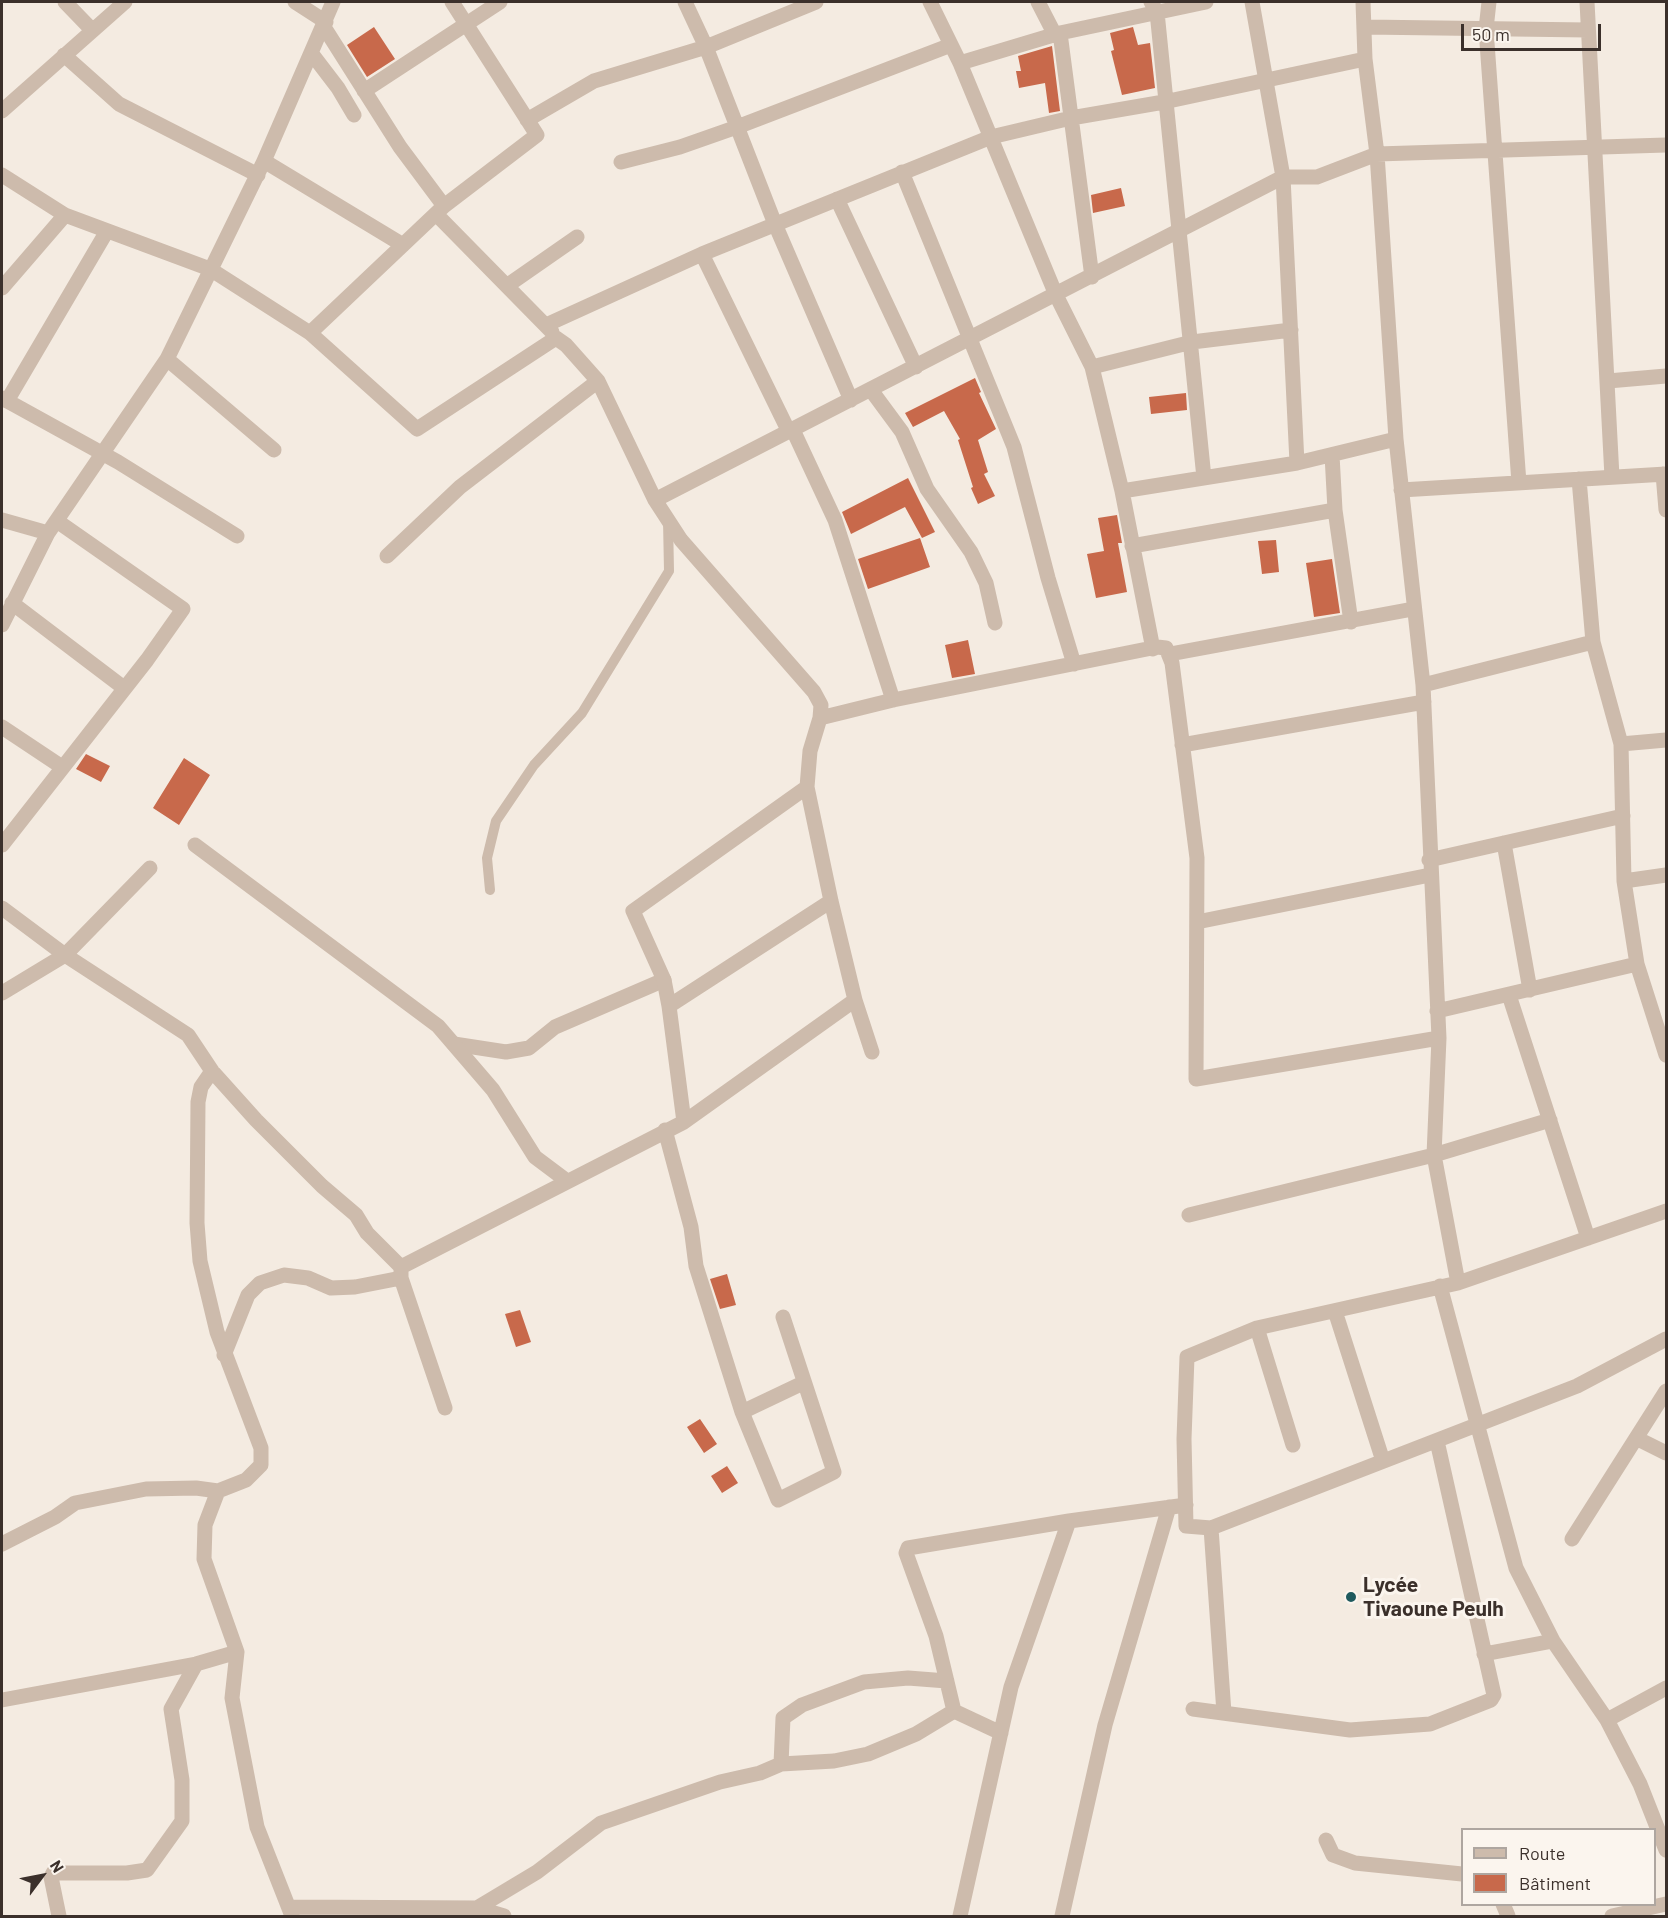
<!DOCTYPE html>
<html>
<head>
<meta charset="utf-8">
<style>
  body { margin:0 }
  #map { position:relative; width:1668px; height:1918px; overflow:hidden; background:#f4ebe1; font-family:Barlow,sans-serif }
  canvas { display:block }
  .frame { position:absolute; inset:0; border:3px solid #3b302b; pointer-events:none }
  .legend { position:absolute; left:1461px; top:1828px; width:195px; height:78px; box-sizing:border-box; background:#fbf5ee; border:2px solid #aea6a0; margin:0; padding:8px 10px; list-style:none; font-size:18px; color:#3b302b }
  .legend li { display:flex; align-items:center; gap:12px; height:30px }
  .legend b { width:30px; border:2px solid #aea6a0 }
  .north { position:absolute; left:12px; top:1846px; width:60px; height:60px; -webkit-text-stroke:4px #fbf5ee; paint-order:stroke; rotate:58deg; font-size:16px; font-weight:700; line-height:24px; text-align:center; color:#3b302b }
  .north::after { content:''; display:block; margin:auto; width:21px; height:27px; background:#3b302b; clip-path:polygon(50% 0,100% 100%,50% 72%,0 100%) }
  .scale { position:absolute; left:1461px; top:24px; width:140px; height:27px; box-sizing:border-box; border:3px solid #3b302b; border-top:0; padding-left:8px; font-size:18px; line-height:21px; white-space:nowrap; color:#3b302b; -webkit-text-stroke:4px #fbf5ee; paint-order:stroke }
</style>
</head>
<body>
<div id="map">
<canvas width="1668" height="1918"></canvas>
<div class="frame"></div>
<ul class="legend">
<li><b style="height:8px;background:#cdbbac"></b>Route</li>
<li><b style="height:16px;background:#c8694b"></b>Bâtiment</li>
</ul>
<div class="north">N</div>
<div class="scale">50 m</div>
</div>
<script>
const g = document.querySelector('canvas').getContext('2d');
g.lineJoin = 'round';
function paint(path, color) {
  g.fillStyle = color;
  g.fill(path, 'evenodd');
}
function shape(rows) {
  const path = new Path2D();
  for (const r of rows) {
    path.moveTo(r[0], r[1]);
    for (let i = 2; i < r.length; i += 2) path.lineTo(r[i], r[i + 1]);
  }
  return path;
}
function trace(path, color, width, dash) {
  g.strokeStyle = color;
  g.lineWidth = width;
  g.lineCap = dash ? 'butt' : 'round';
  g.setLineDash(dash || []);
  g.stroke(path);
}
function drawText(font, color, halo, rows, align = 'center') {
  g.font = font + ' Barlow,sans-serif';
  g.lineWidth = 6;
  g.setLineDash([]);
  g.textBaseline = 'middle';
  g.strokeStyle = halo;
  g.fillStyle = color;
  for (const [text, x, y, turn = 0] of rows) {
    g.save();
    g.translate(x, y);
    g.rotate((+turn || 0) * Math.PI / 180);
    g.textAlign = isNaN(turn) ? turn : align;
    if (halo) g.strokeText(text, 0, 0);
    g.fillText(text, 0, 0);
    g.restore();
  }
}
paint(shape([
  [374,27,395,59,367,77,347,45],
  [1133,27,1138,45,1150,43,1155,88,1122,95,1111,51,1114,50,1110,33],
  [1052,46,1060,111,1049,113,1045,83,1019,88,1016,71,1021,71,1018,56],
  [1121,188,1125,206,1093,213,1091,195],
  [975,378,981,392,979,393,996,429,978,440,988,472,984,474,995,496,978,504,971,488,973,487,958,440,960,439,944,411,913,427,905,413],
  [1186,393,1187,410,1151,414,1149,397],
  [908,478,935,532,922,538,905,507,851,534,842,512],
  [1117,515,1122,543,1118,543,1127,592,1096,598,1087,554,1104,551,1098,518],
  [920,538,930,567,868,589,858,559],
  [1276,540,1279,572,1262,574,1258,541],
  [1332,559,1340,613,1314,617,1306,563],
  [968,640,975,674,952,678,945,645],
  [86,754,110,766,101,782,76,769],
  [184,758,210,775,179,825,153,808],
  [727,1274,736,1305,720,1309,710,1279],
  [520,1310,531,1342,516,1347,505,1314],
  [700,1419,717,1444,704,1453,687,1427],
  [727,1466,738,1483,722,1493,711,1476]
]), '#c8694b');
trace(shape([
  [490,890,487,858,496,821,534,765,582,713,669,571,668,520]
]), '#cdbbac', 10);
trace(shape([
  [454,1044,506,1052,529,1048,555,1027,664,980]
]), '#cdbbac', 15);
trace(shape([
  [65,2,92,30],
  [295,2,326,22],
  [685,2,706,47,775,224,851,400],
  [930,2,960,63,1056,295,1092,367,1122,491,1153,649],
  [1038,2,1055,35],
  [1151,2,1157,12,1204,478],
  [1252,2,1283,177,1297,463],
  [1363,2,1365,59,1377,154,1396,439,1423,685,1439,1038,1434,1155,1458,1283],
  [1489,2,1486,29,1519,483],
  [1587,2,1612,477],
  [324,27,400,147,444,206],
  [1365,27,1588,30],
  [1060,33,1092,277],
  [312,54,338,88,354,115],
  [64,55,119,104,258,175],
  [960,63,1060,33,1206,2],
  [364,91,500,2],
  [2,111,125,2],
  [527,120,594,81,706,47,816,2],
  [264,161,403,245],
  [621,162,680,147,737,127,951,45],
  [902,172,1014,447,1048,578,1074,664],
  [2,175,65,215,210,269,310,333,417,429,556,338,566,345,598,381,655,500,681,540,814,692,821,705,820,718,810,751,807,787,831,901,855,1000,872,1052],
  [837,199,916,367],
  [436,214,552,332],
  [702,254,789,432],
  [508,285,577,237],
  [2,288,65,215],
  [546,325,702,254,991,137,1071,118,1164,102,1365,59],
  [310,333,444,206,537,135,452,2],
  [167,359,274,450],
  [1092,367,1192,342,1291,330],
  [1608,381,1666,376],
  [871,390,902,432,927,489,971,552,986,583,995,623],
  [2,398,118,462,237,536],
  [7,401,107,231],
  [793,430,835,520,893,700],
  [1332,455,1335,510,1351,622],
  [1663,474,1666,510],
  [1579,479,1593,642,1621,744,1624,881,1637,964,1666,1055],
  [1401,490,1666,474],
  [1122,491,1297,463,1396,439],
  [655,500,1283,177,1317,177,1377,154,1666,145],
  [2,520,48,533],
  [1132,546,1335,510],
  [387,556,460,487,598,381],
  [12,603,124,688],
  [2,625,48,533,167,359,264,161,333,2],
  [1170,654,1413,609],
  [1423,685,1593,642],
  [820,718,893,700,1157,647,1166,648,1172,663,1197,858,1196,1079,1439,1038],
  [2,727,62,767],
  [1621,744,1666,740],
  [1182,745,1424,702],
  [1504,843,1530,990],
  [2,845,147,660,183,609,57,521],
  [195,845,438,1026,493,1090,535,1157,567,1181],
  [1429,860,1623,816],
  [1624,881,1666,875],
  [2,908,65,955,188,1035,212,1071,256,1120,322,1186,356,1215,367,1233,401,1267,401,1278,445,1408],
  [1197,922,1430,875],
  [2,993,65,955,150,868],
  [1509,995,1588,1238],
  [669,1006,664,980,633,911,807,787],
  [1437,1011,1637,964],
  [212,1071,201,1087,198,1102,197,1223,200,1261,217,1332,261,1448,261,1465,246,1480,218,1491,205,1525,204,1559,237,1652,232,1698,257,1827,292,1916],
  [684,1122,669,1006,831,901],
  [665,1130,691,1227,696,1266,742,1412,778,1500,834,1472,783,1317],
  [1666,1211,1458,1283,1257,1328,1187,1357,1184,1439,1186,1526,1211,1528,1577,1386,1666,1339],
  [1189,1215,1434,1155,1550,1120],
  [401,1267,684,1122,855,1000],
  [1440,1286,1516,1568,1553,1641,1607,1720,1640,1784,1666,1850],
  [1335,1311,1383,1461],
  [1257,1328,1293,1445],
  [224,1355,248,1295,260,1283,284,1275,308,1278,331,1288,355,1287,401,1278],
  [742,1412,803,1383],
  [1636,1438,1666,1453],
  [1211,1528,1224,1713],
  [1572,1539,1666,1391],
  [2,1544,55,1517,75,1503,146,1489,196,1488,218,1491],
  [1484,1654,1553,1641],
  [2,1700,196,1664,237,1652],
  [1193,1709,1350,1730,1430,1724,1491,1700,1494,1695,1437,1441],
  [954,1711,936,1636,906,1553,908,1548,1069,1521,1186,1505],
  [954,1711,1001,1733],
  [1607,1720,1666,1688],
  [781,1764,834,1761,868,1754,916,1734,954,1711],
  [1326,1840,1333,1855,1355,1863,1462,1874],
  [1503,1904,1508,1916],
  [289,1907,477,1908,504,1916],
  [477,1908,537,1872,601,1823,720,1782,760,1773,781,1764,783,1718,802,1705,864,1682,908,1678,947,1681],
  [59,1916,51,1877,53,1873,127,1873,147,1870,182,1821,182,1780,171,1709,196,1664],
  [960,1916,1011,1687,1069,1521],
  [1062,1916,1105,1725,1169,1507],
  [1612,1916,1666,1904]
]), '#cdbbac', 15);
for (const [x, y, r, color] of [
  [1351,1597,6,"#1f5a5e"]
]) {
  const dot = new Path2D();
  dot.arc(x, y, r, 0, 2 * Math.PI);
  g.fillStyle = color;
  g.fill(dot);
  trace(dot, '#fbf5ee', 2);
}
drawText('bold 21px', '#3b302b', '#fbf5ee', [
  ["Lycée",1363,1585],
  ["Tivaoune Peulh",1363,1609]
], 'left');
</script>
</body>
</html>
